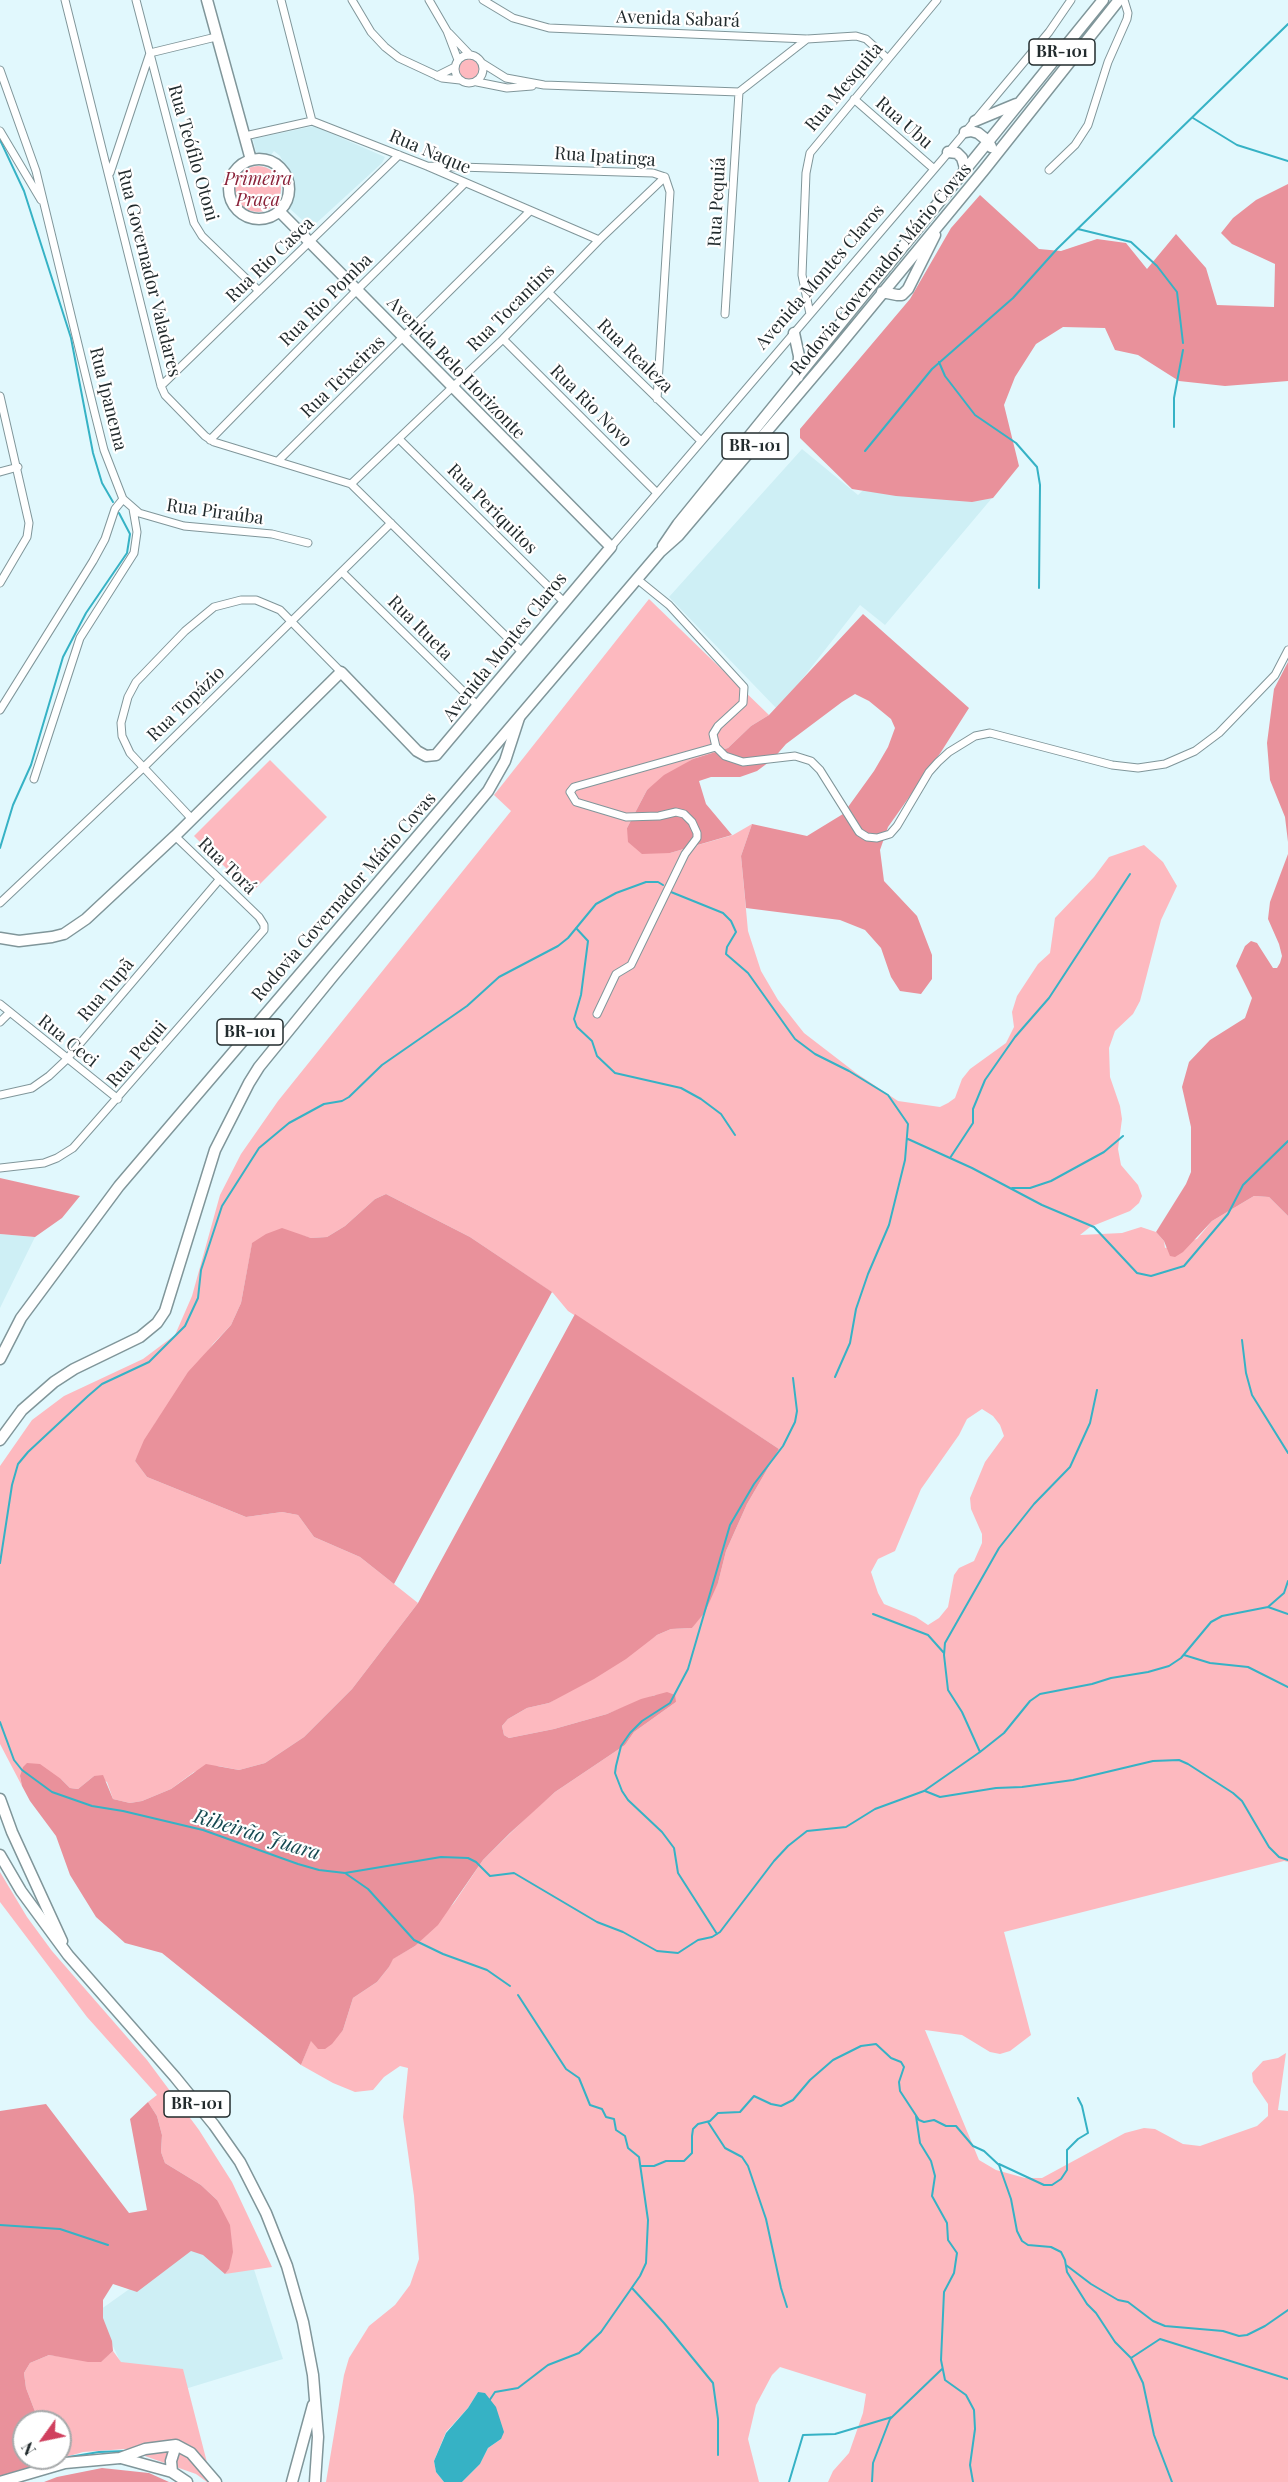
<!DOCTYPE html>
<html>
<head>
<meta charset="utf-8">
<style>
  body { margin:0 }
  #map { position:relative; width:1288px; height:2482px; overflow:hidden; background:#e1f8fd; font-family:"Playfair Display",serif }
  canvas { display:block }
  .north { position:absolute; left:12px; top:2410px; width:60px; height:60px; box-sizing:border-box; background:#fff; border:2px solid #a7aaab; border-radius:50%; rotate:237deg; font-size:16px; font-weight:700; line-height:24px; text-align:center; color:#222b2d }
  .north::after { content:''; display:block; margin:auto; width:21px; height:27px; background:#d0405e; clip-path:polygon(50% 0,100% 100%,50% 72%,0 100%) }
</style>
</head>
<body>
<div id="map">
<canvas width="1288" height="2482"></canvas>
<div class="north">N</div>
</div>
<script>
const g = document.querySelector('canvas').getContext('2d');
g.lineJoin = 'round';
function paint(path, color) {
  g.fillStyle = color;
  g.fill(path, 'evenodd');
}
function shape(rows) {
  const path = new Path2D();
  for (const r of rows) {
    if (r.length === 3) {
      path.moveTo(r[0] + r[2], r[1]);
      path.arc(r[0], r[1], r[2], 0, 2 * Math.PI);
      continue;
    }
    path.moveTo(r[0], r[1]);
    for (let i = 2; i < r.length; i += 2) path.lineTo(r[i], r[i + 1]);
  }
  return path;
}
function trace(path, color, width, dash) {
  g.strokeStyle = color;
  g.lineWidth = width;
  g.lineCap = dash ? 'butt' : 'round';
  g.setLineDash(dash || []);
  g.stroke(path);
}
function drawText(font, color, halo, rows, align = 'center') {
  g.font = font + ' "Playfair Display",serif';
  g.lineWidth = 4.5;
  g.setLineDash([]);
  g.textBaseline = 'middle';
  g.strokeStyle = halo;
  g.fillStyle = color;
  for (const [text, x, y, turn = 0] of rows) {
    g.save();
    g.translate(x, y);
    g.rotate((+turn || 0) * Math.PI / 180);
    g.textAlign = isNaN(turn) ? turn : align;
    if (halo) g.strokeText(text, 0, 0);
    g.fillText(text, 0, 0);
    g.restore();
  }
}
paint(shape([
  [314,126,385,157,382,163,311,228,288,207,293,191,292,180,280,156,274,151,271,155,256,152,253,139],
  [802,449,858,495,876,478,992,498,885,625,860,605,778,710,669,597],
  [0,1234,35,1237,0,1308],
  [238,2220,283,2359,185,2389,126,2374,97,2312,197,2241]
]), '#ceeff5');
paint(shape([
  [469,69,11],
  [258,189,23],
  [649,599,769,715,751,726,728,748,693,759,647,790,627,828,670,853,733,835,752,824,741,856,748,931,761,971,778,1000,804,1033,856,1073,898,1101,940,1107,948,1103,955,1098,962,1079,970,1069,1006,1043,1014,1027,1012,1012,1017,996,1038,964,1050,953,1055,918,1094,877,1109,857,1144,845,1163,862,1177,886,1161,920,1140,1001,1133,1014,1115,1031,1109,1048,1110,1077,1120,1106,1122,1119,1118,1149,1121,1165,1138,1185,1142,1196,1139,1203,1130,1211,1090,1227,1080,1235,1122,1233,1141,1227,1156,1232,1164,1241,1165,1248,1197,1239,1212,1221,1254,1196,1269,1197,1288,1216,1288,1862,1284,1861,1004,1932,1031,2035,1010,2051,1000,2054,990,2052,962,2035,925,2030,979,2160,996,2170,1025,2178,1042,2178,1125,2133,1144,2128,1155,2129,1183,2144,1200,2146,1257,2126,1268,2116,1268,2104,1253,2082,1252,2073,1263,2061,1278,2058,1286,2053,1278,2110,1288,2111,1288,2482,828,2482,833,2471,849,2453,863,2413,866,2394,780,2367,772,2375,756,2405,748,2439,759,2482,462,2482,480,2464,488,2448,501,2439,478,2392,468,2408,446,2432,434,2461,436,2472,444,2482,326,2482,344,2375,349,2358,369,2326,395,2305,410,2285,419,2259,414,2196,403,2117,408,2068,400,2066,384,2077,373,2090,355,2092,333,2083,301,2065,311,2040,319,2049,343,2030,353,1998,377,1982,389,1967,392,1959,415,1946,454,1903,483,1860,532,1812,555,1792,625,1745,634,1732,676,1702,655,1695,607,1714,554,1729,509,1738,504,1735,502,1726,508,1719,527,1708,549,1703,657,1635,671,1629,692,1628,718,1583,726,1551,747,1504,779,1449,568,1311,553,1293,470,1237,386,1194,375,1199,345,1226,327,1237,311,1238,297,1234,252,1244,241,1303,231,1325,213,1344,156,1422,135,1461,147,1477,246,1517,282,1512,298,1515,314,1537,360,1557,418,1603,352,1689,304,1737,265,1763,239,1770,218,1766,194,1772,171,1789,142,1801,130,1803,113,1799,107,1782,94,1776,78,1789,70,1788,61,1779,20,1776,22,1786,0,1744,0,1466,32,1420,64,1396,143,1359,175,1335,192,1296,220,1195,241,1154,278,1101,511,811,494,795],
  [982,1409,993,1416,1000,1425,1004,1436,985,1462,970,1498,971,1509,982,1534,982,1543,974,1561,959,1568,954,1575,948,1607,939,1618,928,1625,916,1617,884,1604,878,1593,871,1572,878,1559,895,1551,921,1489,959,1435,967,1419],
  [270,760,327,817,251,893,194,836],
  [0,1872,27,1917,52,1951,147,2060,199,2130,232,2182,272,2267,225,2274,229,2269,217,2200,201,2185,165,2163,161,2152,162,2135,157,2116,148,2102,157,2095,87,2017,0,1902],
  [113,2351,121,2362,183,2369,212,2482,207,2482,196,2474,125,2449,83,2452,66,2457,60,2451,60,2422,39,2422,26,2388,24,2373,30,2363,49,2355,100,2362]
]), '#fdb9bf');
paint(shape([
  [1288,184,1288,381,1225,386,1179,381,1138,355,1115,350,1105,328,1063,327,1036,344,1015,377,1004,405,1019,466,993,498,972,502,896,496,852,489,800,438,800,429,910,299,951,228,980,195,1039,249,1061,251,1097,239,1126,243,1147,269,1176,234,1206,268,1217,305,1274,307,1275,264,1232,244,1221,233,1233,218,1256,200],
  [863,614,969,708,941,752,888,827,880,850,884,881,917,916,932,955,932,979,921,994,900,991,891,977,881,948,865,930,840,920,746,908,741,856,752,824,807,836,843,814,874,771,888,747,895,728,891,719,869,701,855,694,842,702,786,744,773,759,757,771,740,777,711,777,699,781,706,804,732,835,670,853,642,854,628,842,627,828,647,790,664,775,693,759,728,748,751,726,769,715],
  [1288,662,1288,842,1285,817,1270,780,1267,743,1274,689],
  [1288,854,1288,1216,1269,1197,1254,1196,1212,1221,1183,1252,1175,1257,1170,1256,1164,1241,1156,1232,1186,1184,1191,1172,1191,1127,1182,1087,1189,1062,1210,1040,1245,1018,1252,998,1236,966,1245,946,1251,941,1257,943,1273,968,1277,968,1280,963,1282,956,1279,944,1268,919,1270,902],
  [0,1178,80,1196,62,1218,35,1237,0,1234],
  [386,1194,470,1237,552,1292,394,1584,360,1557,314,1537,298,1515,282,1512,246,1517,147,1477,135,1461,144,1440,188,1372,231,1325,241,1303,252,1243,266,1234,282,1228,311,1238,327,1237,345,1226,375,1199],
  [575,1314,779,1449,747,1504,726,1551,718,1583,705,1612,692,1628,671,1629,657,1635,626,1659,594,1679,549,1703,527,1708,508,1719,502,1726,504,1735,509,1738,554,1729,607,1714,641,1699,667,1692,675,1695,676,1702,634,1732,625,1745,555,1792,510,1833,483,1860,438,1925,415,1946,393,1959,389,1967,377,1982,353,1998,343,2030,332,2044,325,2049,318,2049,311,2041,301,2065,162,1953,125,1943,96,1917,70,1875,56,1836,30,1801,22,1786,20,1776,23,1767,27,1763,40,1764,61,1779,70,1788,78,1789,94,1776,103,1775,113,1799,130,1803,142,1801,171,1789,206,1764,239,1770,265,1763,304,1737,352,1689,418,1603],
  [148,2102,157,2116,162,2135,161,2152,165,2163,201,2185,217,2200,230,2225,233,2252,229,2269,225,2274,203,2255,191,2251,137,2292,113,2284,103,2300,103,2318,112,2341,113,2351,101,2362,88,2362,49,2355,30,2363,24,2373,26,2388,39,2422,24,2422,24,2458,60,2458,60,2451,66,2457,0,2476,0,2111,46,2104,129,2213,147,2210,130,2119],
  [102,2468,149,2473,169,2482,44,2482,57,2477]
]), '#e9919b');
paint(shape([
  [478,2392,485,2393,496,2407,504,2432,501,2439,488,2448,480,2464,462,2482,444,2482,436,2472,434,2461,446,2433,468,2408]
]), '#36b2c5');
trace(shape([
  [1193,118,1237,145,1288,161],
  [0,140,24,191,71,338,93,453,102,483,113,502],
  [1078,229,1131,242,1157,266,1177,292,1183,343],
  [939,362,945,376,975,415,1016,443,1037,467,1040,485,1039,588],
  [1174,427,1174,398,1183,350],
  [865,451,932,369,1013,298,1057,249,1288,24],
  [0,848,13,805,31,765,63,657,86,613,127,553,130,534,119,513],
  [671,892,723,913,731,921,736,932,727,947,726,954,748,973,795,1039,815,1054,849,1071,888,1095,908,1124,905,1160,889,1225,868,1274,856,1309,850,1343,835,1377],
  [576,928,588,941,581,995,574,1019,577,1027,592,1041,597,1056,615,1073,681,1088,701,1099,721,1114,735,1135],
  [908,1139,972,1168,1042,1205,1094,1227,1137,1273,1151,1276,1184,1266,1228,1214,1243,1185,1288,1141],
  [950,1158,973,1123,973,1109,985,1080,1015,1037,1049,998,1130,874],
  [1012,1188,1030,1188,1051,1181,1104,1152,1123,1136],
  [1242,1340,1246,1373,1252,1395,1288,1453],
  [0,1563,12,1485,18,1464,28,1452,88,1396,102,1384,149,1362,185,1326,198,1298,201,1270,222,1206,259,1148,289,1123,324,1104,342,1101,349,1097,382,1065,467,1006,499,977,558,946,568,938,596,904,616,893,646,882,658,882,663,885],
  [1268,1607,1288,1614],
  [873,1614,928,1635,944,1653],
  [1184,1655,1210,1663,1248,1667,1288,1687],
  [0,1722,14,1760,22,1770,52,1792,92,1806,123,1811,203,1830,298,1864,319,1870,345,1873,368,1889,414,1940,443,1954,487,1970,510,1986],
  [980,1752,962,1712,948,1690,944,1655,945,1643,999,1548,1034,1504,1070,1467,1090,1423,1097,1390],
  [925,1791,940,1797,996,1788,1022,1787,1073,1780,1153,1761,1179,1760,1188,1764,1233,1793,1242,1801,1269,1847,1279,1857,1288,1860],
  [345,1873,441,1857,468,1858,476,1862,490,1876,514,1873,597,1922,623,1932,657,1951,678,1953,698,1940,712,1937,720,1932,774,1861,788,1846,807,1831,846,1827,875,1809,924,1791,980,1752,1004,1733,1030,1701,1040,1694,1092,1684,1111,1678,1148,1672,1169,1666,1181,1658,1211,1622,1222,1616,1268,1607,1284,1593,1288,1581],
  [717,1934,678,1873,674,1848,662,1832,628,1800,622,1791,615,1773,616,1766,621,1746,630,1733,642,1721,670,1703,688,1669,730,1525,754,1484,783,1446,795,1422,797,1411,793,1378],
  [916,2116,920,2143,931,2161,935,2176,932,2196,947,2223,948,2240,957,2253,954,2273,944,2292,941,2360,945,2380,966,2395,974,2410,975,2429,970,2465,973,2482],
  [708,2122,725,2148,742,2157,748,2166,766,2219,781,2288,787,2307],
  [999,2164,1044,2185,1052,2185,1061,2179,1067,2170,1067,2150,1078,2139,1088,2133,1082,2106,1078,2098],
  [641,2166,654,2166,666,2161,684,2161,692,2153,692,2136,693,2129,698,2124,710,2121,718,2113,740,2112,754,2096,771,2104,781,2106,793,2100,810,2080,833,2060,861,2046,876,2044,891,2058,901,2062,904,2067,899,2082,900,2091,919,2120,924,2122,934,2120,946,2126,956,2126,973,2146,984,2151,999,2165,1011,2199,1017,2231,1022,2241,1028,2245,1051,2247,1061,2252,1065,2260,1067,2272,1087,2304,1096,2313,1115,2342,1131,2358],
  [0,2225,60,2229,108,2245],
  [1066,2265,1091,2284,1118,2300,1128,2302,1153,2321,1165,2326,1223,2331,1239,2336,1247,2335,1265,2326,1288,2310],
  [632,2288,664,2323,713,2383,718,2419,718,2455],
  [1131,2358,1160,2339,1288,2379],
  [1131,2358,1143,2383,1154,2435,1172,2482],
  [489,2401,495,2392,518,2388,548,2365,579,2353,601,2332,640,2276,646,2263,648,2220,639,2157,628,2148,625,2136,616,2130,614,2119,606,2117,602,2109,590,2105,579,2078,566,2069,518,1995],
  [69,2457,99,2452,126,2451],
  [789,2482,803,2435,835,2434,892,2417],
  [872,2482,873,2463,890,2419,942,2369]
]), '#36b2c5', 2);
const street = shape([
  [65,0,161,386,165,395,205,436,214,442,351,484,522,652],
  [136,0,194,223,202,236,259,291],
  [281,0,312,121],
  [352,0,371,32,385,47,399,58,442,78,460,80],
  [429,0,447,31,458,60],
  [483,0,513,18,549,28,807,39,856,36,866,39,888,59],
  [449,33,470,55],
  [469,69,14],
  [482,63,506,78,544,85,739,92],
  [0,70,36,171,94,410,104,450,123,499,115,509,105,539,93,561,0,710],
  [437,76,455,67],
  [477,82,507,88,532,86],
  [739,92,807,39],
  [854,99,934,169],
  [0,131,41,200],
  [245,136,312,121,427,166,599,240],
  [427,166,653,173,665,177,670,192,657,399],
  [1049,170,1075,145,1088,125,1108,62,1127,19,1128,13,1124,0],
  [110,173,150,53,216,37],
  [549,293,701,441],
  [725,314,739,92],
  [810,314,802,275,806,173,810,153,937,0],
  [503,339,657,493],
  [161,386,399,155],
  [0,396,29,523,27,537,0,583],
  [399,439,563,601],
  [210,440,357,290,465,183],
  [278,461,530,211],
  [0,472,18,467],
  [351,484,503,339,599,240,665,177],
  [123,499,139,513,184,526,272,534,308,543],
  [611,547,942,160,1049,32,1071,0],
  [342,572,478,706],
  [637,579,669,605,744,687,743,703,718,726,713,734,716,747,725,756,743,762,795,756,811,761,820,770,859,832,867,837,877,838,890,834,897,826,929,772,938,762,949,752,975,736,990,733,1112,765,1138,768,1165,764,1195,751,1219,733,1275,675,1288,650],
  [34,779,80,638,134,553,137,532,133,509],
  [192,819,130,753,122,736,121,723,128,697,136,682,185,631,214,607,241,600,256,600,280,610,341,672],
  [0,903,143,768,391,523],
  [0,1004,118,1099],
  [597,1014,616,974,631,965,685,854,697,838,697,833,692,822,684,814,676,812,659,816,626,817,576,802,570,792,574,787,716,747],
  [0,1022,9,1013],
  [0,1095,32,1088,49,1076,66,1060,219,880],
  [0,1168,44,1163,57,1158,73,1148,264,930,264,925,259,917,175,836]
]);
const secondary = shape([
  [207,0,251,160],
  [259,189,30],
  [0,938,19,941,52,937,64,934,86,919,175,836,341,672,417,751,426,756,436,755,611,547,279,211],
  [0,1440,22,1410,54,1382,74,1369,140,1337,157,1323,165,1311,215,1150,249,1083,259,1067,333,976,488,791,505,761,519,718],
  [0,1799,12,1832,62,1941],
  [121,2458,172,2472,187,2482],
  [172,2472,171,2461,176,2445],
  [0,2482,65,2463,120,2458,145,2449,176,2445,191,2453,216,2482]
]);
const primary = shape([
  [975,121,1016,104],
  [965,132,971,131,978,133,988,141,991,147],
  [948,152,957,153,962,158,965,168],
  [882,292,897,295,902,295,908,289,935,235],
  [794,333,799,356,798,377],
  [663,546,678,524,1103,0],
  [0,1359,21,1318,119,1186,660,552,678,536,834,352,984,170,1119,0],
  [0,1855,21,1891,68,1955,175,2077,214,2125,240,2162,266,2213,287,2266,303,2322,313,2375,318,2437,315,2482],
  [292,2482,313,2405]
]);
trace(street, '#80969a', 9);
trace(secondary, '#80969a', 13);
trace(primary, '#80969a', 13);
trace(street, '#fff', 7);
trace(secondary, '#fff', 10);
trace(primary, '#fff', 10);
for (const [x, y, w] of [
  [1062,52,66],
  [755,446,66],
  [250,1032,66],
  [197,2104,66]
]) {
  const box = new Path2D();
  box.roundRect(x - w / 2, y - 13, w, 26, 4.5);
  g.fillStyle = '#fff';
  g.fill(box);
  trace(box, '#222b2d', 1.5);
}
drawText('bold 16px', '#222b2d', null, [
  ["BR-101",1062,52],
  ["BR-101",755,446],
  ["BR-101",250,1032],
  ["BR-101",197,2104]
]);
drawText('18px', '#222b2d', '#fff', [
  ["Avenida Sabará",678,19,2],
  ["Rua Mesquita",844,87,-50],
  ["Rua Ubu",904,123,41],
  ["Rua Naque",430,152,23],
  ["Rua Teófilo Otoni",193,153,74],
  ["Rua Ipatinga",605,157,4],
  ["Rua Pequiá",717,202,-87],
  ["Rua Rio Casca",270,260,-44],
  ["Rodovia Governador Mário Covas",881,269,-50],
  ["Rua Governador Valadares",149,273,76],
  ["Avenida Montes Claros",820,277,-49],
  ["Rua Rio Pomba",326,300,-45],
  ["Rua Tocantins",511,308,-45],
  ["Rua Realeza",635,356,44],
  ["Avenida Belo Horizonte",456,368,46],
  ["Rua Teixeiras",343,377,-44],
  ["Rua Ipanema",108,399,76],
  ["Rua Rio Novo",591,406,45],
  ["Rua Periquitos",492,509,45],
  ["Rua Piraúba",215,512,8],
  ["Rua Itueta",420,628,45],
  ["Avenida Montes Claros",505,647,-51],
  ["Rua Topázio",186,704,-44],
  ["Rua Torá",227,866,44],
  ["Rodovia Governador Mário Covas",344,897,-49],
  ["Rua Tupã",106,990,-50],
  ["Rua Ceci",68,1041,39],
  ["Rua Pequi",137,1054,-49]
]);
drawText('italic 18px', '#8a2239', '#fff', [
  ["Primeira",258,179],
  ["Praça",258,200]
]);
drawText('italic 20px', '#164a52', '#fff', [
  ["Ribeirão Juara",257,1835,17]
]);
</script>
</body>
</html>
